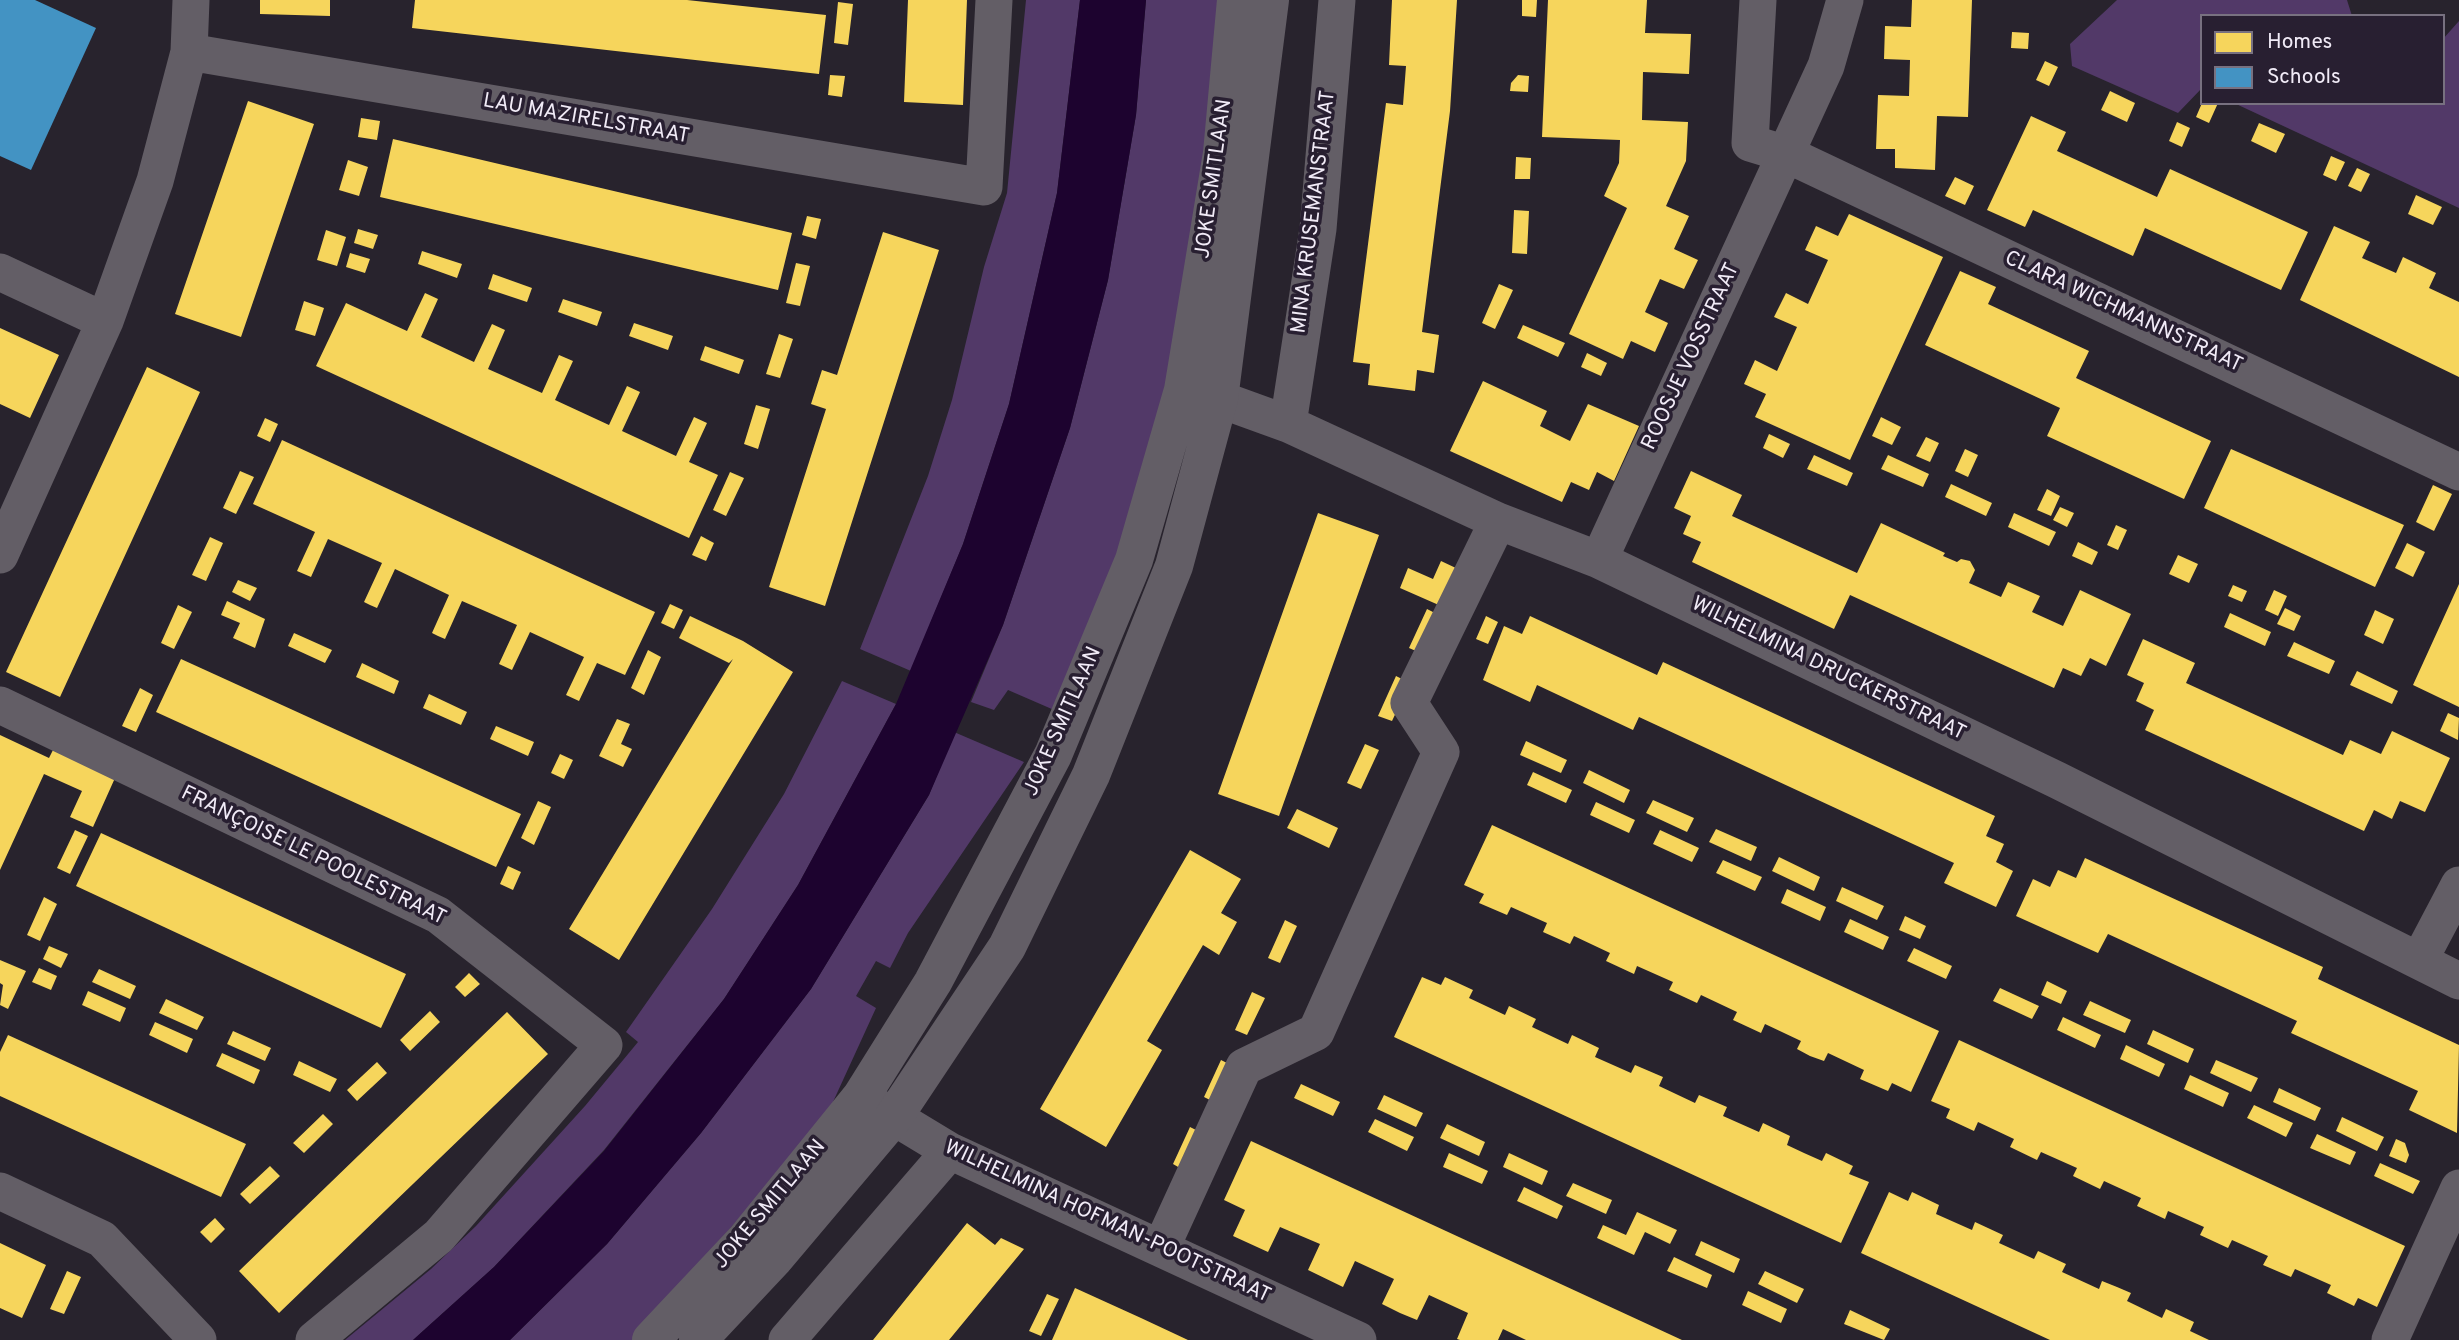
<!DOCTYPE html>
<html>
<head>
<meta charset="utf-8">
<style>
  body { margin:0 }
  #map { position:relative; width:2459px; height:1340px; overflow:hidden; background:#28232d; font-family:Overpass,sans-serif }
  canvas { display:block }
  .legend { position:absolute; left:2200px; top:14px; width:245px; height:91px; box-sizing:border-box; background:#281f31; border:2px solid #787180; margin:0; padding:9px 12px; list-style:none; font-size:21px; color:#f1ebf7 }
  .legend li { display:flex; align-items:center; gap:14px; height:35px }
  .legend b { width:35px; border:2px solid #787180 }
</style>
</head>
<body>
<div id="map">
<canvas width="2459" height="1340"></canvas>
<ul class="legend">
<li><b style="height:19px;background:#f6d55c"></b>Homes</li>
<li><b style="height:19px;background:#4393c3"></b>Schools</li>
</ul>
</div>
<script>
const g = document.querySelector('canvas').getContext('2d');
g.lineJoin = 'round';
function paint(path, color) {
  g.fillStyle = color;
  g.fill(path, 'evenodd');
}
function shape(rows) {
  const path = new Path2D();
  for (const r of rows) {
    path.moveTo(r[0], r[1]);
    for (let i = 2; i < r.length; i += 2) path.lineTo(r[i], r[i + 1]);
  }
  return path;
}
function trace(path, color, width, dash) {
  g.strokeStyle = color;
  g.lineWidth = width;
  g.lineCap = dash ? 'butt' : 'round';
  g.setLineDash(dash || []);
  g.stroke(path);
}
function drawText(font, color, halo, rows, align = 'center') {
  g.font = font + ' Overpass,sans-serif';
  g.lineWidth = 7;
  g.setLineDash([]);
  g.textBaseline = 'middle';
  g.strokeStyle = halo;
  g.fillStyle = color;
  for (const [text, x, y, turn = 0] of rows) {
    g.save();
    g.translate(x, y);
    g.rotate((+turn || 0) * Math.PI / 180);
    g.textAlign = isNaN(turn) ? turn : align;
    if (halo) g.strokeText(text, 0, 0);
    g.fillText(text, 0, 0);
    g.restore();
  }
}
paint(shape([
  [1026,0,1080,0,1057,193,1009,404,963,544,911,671,860,649,928,476,952,400,984,267,1007,193],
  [1146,0,1228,0,1183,338,1129,528,1061,713,1008,690,994,710,971,702,1003,625,1070,428,1108,280,1136,115],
  [2117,0,2347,0,2352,16,2202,16,2202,88,2178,113,2072,66,2070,44],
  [2459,21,2459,208,2234,103,2443,103,2443,39],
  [842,681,896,704,798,885,724,999,604,1150,494,1267,413,1340,345,1340,431,1269,476,1226,585,1106,638,1042,626,1032,712,909,784,794],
  [954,732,1024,762,908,933,890,968,876,961,856,996,876,1008,827,1115,635,1340,510,1340,607,1244,701,1133,811,989,929,795]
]), '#523968');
paint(shape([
  [1080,0,1146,0,1136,115,1108,280,1070,428,1003,625,929,795,811,989,701,1133,607,1244,510,1340,413,1340,494,1267,604,1151,724,999,798,885,896,704,963,544,1009,404,1057,193]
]), '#1d032f');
paint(shape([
  [260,0,330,0,330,16,260,14],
  [415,0,687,0,826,15,819,74,412,28],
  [908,0,967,0,963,105,904,102],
  [1392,0,1457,0,1450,111,1422,332,1439,335,1434,373,1417,370,1415,391,1368,385,1370,364,1353,362,1386,103,1403,105,1406,66,1389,65],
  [1522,0,1537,0,1536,17,1522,16],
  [1548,0,1647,0,1645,33,1691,34,1689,74,1643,72,1642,120,1688,122,1686,161,1666,206,1689,216,1674,249,1698,260,1684,289,1660,279,1645,312,1668,323,1655,352,1631,341,1623,359,1569,334,1627,208,1604,196,1619,163,1620,140,1542,137],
  [1912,0,1972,0,1968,117,1937,116,1935,170,1895,168,1895,149,1876,149,1878,95,1909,96,1910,60,1884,59,1885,26,1911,27],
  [838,2,853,4,848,45,834,43],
  [2012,32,2029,33,2028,49,2011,48],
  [2045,61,2058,67,2049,86,2036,80],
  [830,75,845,76,842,97,828,95],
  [1518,75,1529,76,1528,92,1510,91,1511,83],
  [2110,91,2135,103,2127,122,2101,110],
  [248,101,314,124,241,337,175,314],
  [2202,103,2218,103,2209,123,2196,117],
  [2031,116,2066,132,2057,151,2157,197,2170,169,2308,232,2281,290,2145,228,2133,256,2033,210,2025,227,1987,210],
  [361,118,380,121,377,140,358,137],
  [2177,122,2190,128,2182,147,2169,141],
  [2259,123,2285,134,2276,153,2251,141],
  [393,139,792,233,778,290,380,197],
  [2331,156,2345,162,2336,181,2323,175],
  [1516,157,1531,158,1530,179,1515,179],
  [348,160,368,167,359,196,339,190],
  [2357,168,2370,174,2361,192,2348,186],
  [1955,177,1974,186,1965,205,1945,196],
  [2416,195,2442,207,2433,225,2408,214],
  [1514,210,1529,211,1527,254,1512,253],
  [1849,214,1943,257,1850,460,1755,417,1766,394,1744,384,1755,360,1777,371,1797,327,1774,317,1786,293,1808,304,1828,260,1805,250,1816,226,1838,236],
  [807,216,821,219,816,239,802,235],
  [2334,226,2370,242,2362,258,2396,273,2403,257,2436,273,2429,288,2459,302,2459,377,2300,300],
  [358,229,378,235,373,249,354,243],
  [326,230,346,237,337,266,317,260],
  [883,232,939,250,825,606,769,587,826,409,811,404,822,370,837,375],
  [422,251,462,264,457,278,418,264],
  [350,253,370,259,365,273,346,267],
  [796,263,810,266,800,306,786,303],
  [1960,271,1996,287,1988,304,2089,351,2076,378,2211,441,2184,499,2047,436,2060,408,1925,345],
  [493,274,532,288,527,302,488,289],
  [1499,284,1513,290,1495,329,1482,323],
  [425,293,438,299,421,337,474,362,492,324,505,330,488,369,542,393,559,355,573,361,555,400,609,425,627,386,640,392,622,431,676,456,694,417,707,423,689,462,718,475,689,538,316,366,346,303,407,331],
  [563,299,602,312,597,326,558,312],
  [304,301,324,308,315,336,295,330],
  [634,323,673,336,668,350,629,336],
  [1523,325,1565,343,1558,357,1517,338],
  [0,328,59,355,30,418,0,404],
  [779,334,793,339,780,378,766,374],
  [705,346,744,360,739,374,700,360],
  [1587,353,1607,363,1601,376,1581,367],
  [147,367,200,392,60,697,6,672],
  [1483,381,1547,411,1540,426,1570,441,1588,404,1639,426,1614,481,1597,472,1589,490,1571,482,1562,502,1450,451],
  [756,405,770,409,758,449,744,444],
  [1881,417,1901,427,1892,445,1872,436],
  [265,418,278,424,270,442,257,436],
  [1769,434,1790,444,1783,458,1763,448],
  [1926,437,1939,443,1930,462,1916,456],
  [282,440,655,612,625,675,597,663,579,701,566,695,584,657,530,632,512,670,499,664,517,625,462,601,445,639,438,636,432,633,449,595,395,569,377,608,370,605,364,602,382,563,328,539,311,577,297,571,315,532,253,504],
  [1965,449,1978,455,1968,477,1955,471],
  [2231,449,2404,525,2375,587,2204,508],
  [1814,455,1853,473,1847,486,1807,469],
  [1888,455,1929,474,1923,487,1881,469],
  [240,471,254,477,236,514,223,508],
  [1691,471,1742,495,1732,516,1857,573,1881,523,1945,553,1943,556,1957,562,1961,559,1970,561,1975,570,1969,583,2001,597,2008,582,2040,596,2032,612,2063,626,2080,590,2131,614,2106,666,2090,658,2081,676,2063,668,2054,688,1850,595,1834,629,1692,562,1701,542,1683,534,1691,516,1674,508],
  [730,472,744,478,726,516,713,510],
  [1951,484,1992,503,1986,516,1945,497],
  [2433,485,2452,494,2434,531,2416,522],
  [2047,489,2060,496,2051,516,2037,510],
  [2060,507,2074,513,2067,527,2053,520],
  [1318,513,1379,535,1279,816,1218,794],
  [2014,513,2056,532,2049,546,2008,527],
  [2116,525,2127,530,2118,550,2107,545],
  [701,536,714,543,706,561,692,555],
  [210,537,223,543,206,581,192,575],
  [2078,542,2098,552,2092,565,2072,556],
  [2407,543,2425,552,2413,577,2395,568],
  [2178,555,2198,564,2189,583,2169,574],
  [1441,561,1458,569,1441,606,1400,588,1408,568,1433,579],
  [238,580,257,588,250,601,232,592],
  [2459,584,2459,707,2413,685],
  [2233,585,2247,591,2242,602,2228,596],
  [2274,590,2287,596,2278,616,2265,610],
  [227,601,265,619,255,648,233,638,240,623,221,615],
  [670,604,683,610,674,629,661,623],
  [178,605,192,612,174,649,161,643],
  [2285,608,2301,616,2294,631,2277,624],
  [1427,609,1441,616,1423,654,1409,648],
  [2375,610,2394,619,2383,644,2364,635],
  [2230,613,2271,632,2265,646,2224,627],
  [690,616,743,641,793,672,619,960,569,929,733,659,729,663,679,638],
  [1486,616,1498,622,1488,644,1476,639],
  [1530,616,1657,675,1663,662,1995,816,1986,836,2004,844,1996,862,2013,871,1996,907,1944,883,1954,863,1639,717,1633,730,1537,685,1530,702,1483,680,1504,626,1522,634],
  [294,633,332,650,325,663,288,646],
  [2143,639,2195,663,2186,683,2343,755,2350,740,2381,754,2392,731,2450,758,2425,812,2400,801,2392,819,2374,810,2364,831,2145,730,2154,710,2136,701,2144,683,2127,675],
  [2294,642,2335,661,2329,674,2287,656],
  [648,650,661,657,644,695,631,688],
  [181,659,521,814,496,867,156,712],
  [362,663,399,681,394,694,356,677],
  [2357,671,2398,691,2392,704,2350,685],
  [1396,676,1410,683,1392,721,1378,716],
  [140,688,153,695,136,732,122,726],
  [429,694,467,712,461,725,423,708],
  [2448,713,2459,718,2458,740,2440,731],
  [617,719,630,724,621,744,632,749,623,767,599,756],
  [496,726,534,742,528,756,490,739],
  [0,735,49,758,53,750,115,778,93,827,70,817,82,791,44,774,0,870],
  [1526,741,1567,760,1561,773,1520,755],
  [1365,744,1379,750,1361,789,1347,783],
  [560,754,573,760,564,779,551,773],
  [1589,770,1630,790,1624,803,1583,783],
  [1533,772,1572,790,1566,803,1527,785],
  [1653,800,1694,818,1687,832,1646,813],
  [538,801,551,807,534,845,521,838],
  [1596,802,1635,820,1629,833,1590,815],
  [1297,809,1338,828,1329,848,1287,828],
  [1492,825,1939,1031,1911,1092,1892,1083,1888,1091,1860,1079,1864,1070,1828,1053,1824,1061,1810,1056,1797,1049,1801,1041,1765,1024,1761,1033,1733,1020,1737,1012,1701,995,1697,1003,1669,990,1673,982,1637,966,1634,974,1606,961,1610,953,1574,936,1570,944,1543,932,1547,923,1511,907,1507,915,1479,903,1484,894,1464,885],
  [1716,829,1757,847,1751,861,1709,842],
  [75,830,88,836,70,874,57,868],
  [1660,830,1699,848,1692,862,1653,844],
  [101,833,406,974,381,1028,76,886],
  [1190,850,1241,879,1221,913,1237,922,1219,955,1203,945,1147,1041,1162,1050,1106,1147,1040,1109],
  [1779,857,1820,877,1814,891,1772,871],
  [2085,858,2323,967,2318,979,2459,1045,2457,1133,2409,1110,2418,1091,2291,1033,2297,1021,2108,934,2098,953,2016,916,2033,879,2050,887,2058,870,2076,878],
  [1723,860,1762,877,1755,891,1716,873],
  [508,866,521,872,513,890,500,884],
  [1842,887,1884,906,1877,920,1836,901],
  [1787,889,1826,907,1820,921,1781,903],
  [44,897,57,904,40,941,27,935],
  [1905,916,1926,926,1920,939,1899,930],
  [1850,919,1889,937,1883,950,1844,932],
  [1285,920,1297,926,1280,963,1268,958],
  [49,946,68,954,61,968,43,959],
  [1914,948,1952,966,1946,979,1907,961],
  [0,960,26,971,8,1009,0,1005,3,985,0,983],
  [39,968,57,976,51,990,32,982],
  [99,969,136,986,130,999,92,982],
  [469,973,480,984,465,997,455,987],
  [1422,977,1441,985,1445,977,1473,990,1469,998,1505,1015,1509,1006,1536,1019,1532,1027,1568,1044,1572,1035,1599,1048,1595,1057,1631,1073,1635,1065,1663,1077,1659,1086,1695,1103,1699,1095,1727,1107,1723,1116,1759,1132,1763,1123,1790,1136,1787,1145,1804,1153,1822,1161,1826,1153,1853,1166,1849,1174,1869,1182,1841,1243,1394,1037],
  [2047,981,2067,991,2061,1004,2041,995],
  [2000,988,2039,1006,2032,1019,1993,1001],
  [88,991,126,1008,120,1022,82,1005],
  [1252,992,1265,998,1247,1035,1235,1030],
  [166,999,204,1017,197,1030,159,1013],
  [2090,1001,2131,1020,2125,1033,2083,1015],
  [430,1011,440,1022,410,1051,400,1040],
  [507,1012,548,1054,279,1313,239,1271],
  [2063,1017,2101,1035,2095,1048,2057,1030],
  [155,1022,193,1039,187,1053,149,1035],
  [2153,1030,2194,1049,2188,1063,2147,1044],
  [233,1031,271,1048,265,1061,227,1044],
  [8,1035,246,1144,221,1197,0,1096,0,1052],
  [1959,1040,2405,1246,2377,1307,2358,1298,2354,1306,2327,1293,2331,1285,2295,1269,2291,1277,2263,1265,2268,1256,2232,1240,2228,1248,2200,1235,2204,1227,2168,1211,2165,1219,2137,1206,2141,1198,2104,1181,2100,1189,2073,1176,2077,1168,2041,1152,2037,1160,2010,1147,2014,1139,1978,1122,1974,1131,1946,1118,1950,1109,1931,1101],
  [2126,1045,2165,1064,2159,1077,2120,1059],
  [222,1053,260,1070,254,1084,216,1066],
  [1221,1060,1233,1066,1216,1103,1204,1097],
  [2216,1060,2258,1078,2251,1092,2210,1073],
  [299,1061,337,1079,330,1092,293,1075],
  [377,1062,387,1073,357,1101,347,1090],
  [2190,1075,2229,1093,2223,1107,2184,1089],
  [1301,1084,1340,1102,1333,1116,1294,1098],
  [2279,1088,2321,1108,2315,1121,2273,1102],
  [1384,1095,1423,1113,1416,1127,1377,1109],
  [2254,1105,2293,1123,2286,1137,2247,1118],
  [323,1114,333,1124,304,1153,293,1143],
  [2342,1117,2384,1137,2377,1151,2336,1131],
  [1375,1119,1414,1137,1407,1151,1368,1132],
  [1447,1124,1485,1142,1479,1156,1440,1138],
  [1190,1127,1202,1133,1185,1171,1173,1164],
  [2317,1134,2356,1152,2350,1165,2310,1148],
  [2396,1139,2405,1143,2409,1155,2406,1163,2389,1156],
  [1251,1141,1290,1159,1682,1340,1526,1340,1503,1329,1498,1340,1460,1340,1457,1339,1468,1313,1429,1295,1417,1320,1400,1313,1382,1304,1394,1279,1355,1261,1343,1287,1308,1270,1320,1244,1280,1227,1268,1252,1233,1236,1245,1210,1224,1200],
  [1449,1153,1488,1171,1482,1184,1443,1167],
  [1509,1153,1548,1171,1542,1185,1503,1167],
  [2380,1163,2420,1181,2413,1194,2374,1176],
  [270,1166,280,1176,250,1204,240,1194],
  [1573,1183,1612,1200,1606,1214,1566,1196],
  [1524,1187,1563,1206,1557,1219,1517,1201],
  [1889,1192,1908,1201,1912,1192,1939,1205,1936,1214,1972,1230,1975,1222,2003,1235,1999,1243,2034,1259,2038,1251,2066,1264,2062,1272,2099,1289,2102,1281,2117,1287,2131,1293,2127,1301,2162,1318,2166,1309,2194,1322,2190,1331,2209,1340,2050,1340,1861,1253],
  [1637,1212,1677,1230,1670,1244,1645,1232,1634,1255,1597,1238,1603,1225,1626,1235],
  [215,1218,225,1229,211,1243,200,1232],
  [967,1223,995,1245,1001,1238,1024,1249,949,1340,873,1340],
  [1701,1241,1740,1259,1734,1273,1695,1255],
  [0,1243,46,1265,22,1318,0,1308],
  [1674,1257,1712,1275,1707,1288,1667,1271],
  [67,1271,81,1277,64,1314,50,1309],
  [1765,1271,1804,1289,1797,1303,1758,1284],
  [1075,1288,1141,1318,1188,1340,1052,1340],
  [1748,1291,1787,1309,1781,1323,1742,1305],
  [1047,1294,1059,1299,1041,1336,1029,1331],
  [1850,1310,1890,1329,1884,1340,1844,1324]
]), '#f6d55c');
paint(shape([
  [0,0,35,0,96,28,31,170,0,156]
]), '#4393c3');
trace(shape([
  [1758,0,1750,143,1786,154,2459,472],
  [189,52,984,187,994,0],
  [0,272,105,321],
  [1188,391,1219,399,1288,424,1498,521,1599,560,2057,780,2459,981],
  [1288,424,1318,229,1337,0],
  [0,555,105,321,155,181,189,52,191,0],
  [1599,560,1826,66,1845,0],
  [0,705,438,915,604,1045,439,1236,314,1340],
  [2419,961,2459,885],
  [869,1102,950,1151,1358,1340],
  [0,1191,102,1239,198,1340],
  [1161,1248,1244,1067,1316,1032,1441,752,1409,703,1498,521],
  [787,1340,950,1151],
  [2390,1340,2459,1188]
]), '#635e66', 37);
trace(shape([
  [651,1340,746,1239,861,1097,933,982,1053,755,1134,560,1183,390,1222,153,1236,0],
  [698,1340,774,1259,893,1118,1007,947,1091,775,1174,566,1219,399,1270,0]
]), '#635e66', 38);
drawText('21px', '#f1ebf7', '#281f31', [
  ["LAU MAZIRELSTRAAT",586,120,10],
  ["JOKE SMITLAAN",1215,179,-82],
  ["MINA KRUSEMANSTRAAT",1315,212,-83],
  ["CLARA WICHMANNSTRAAT",2123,313,25],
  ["ROOSJE VOSSTRAAT",1692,357,-65],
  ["WILHELMINA DRUCKERSTRAAT",1828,670,26],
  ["JOKE SMITLAAN",1064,722,-66],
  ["FRANÇOISE LE POOLESTRAAT",313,857,26],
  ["JOKE SMITLAAN",771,1205,-50],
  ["WILHELMINA HOFMAN-POOTSTRAAT",1107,1223,25]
]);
</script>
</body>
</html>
